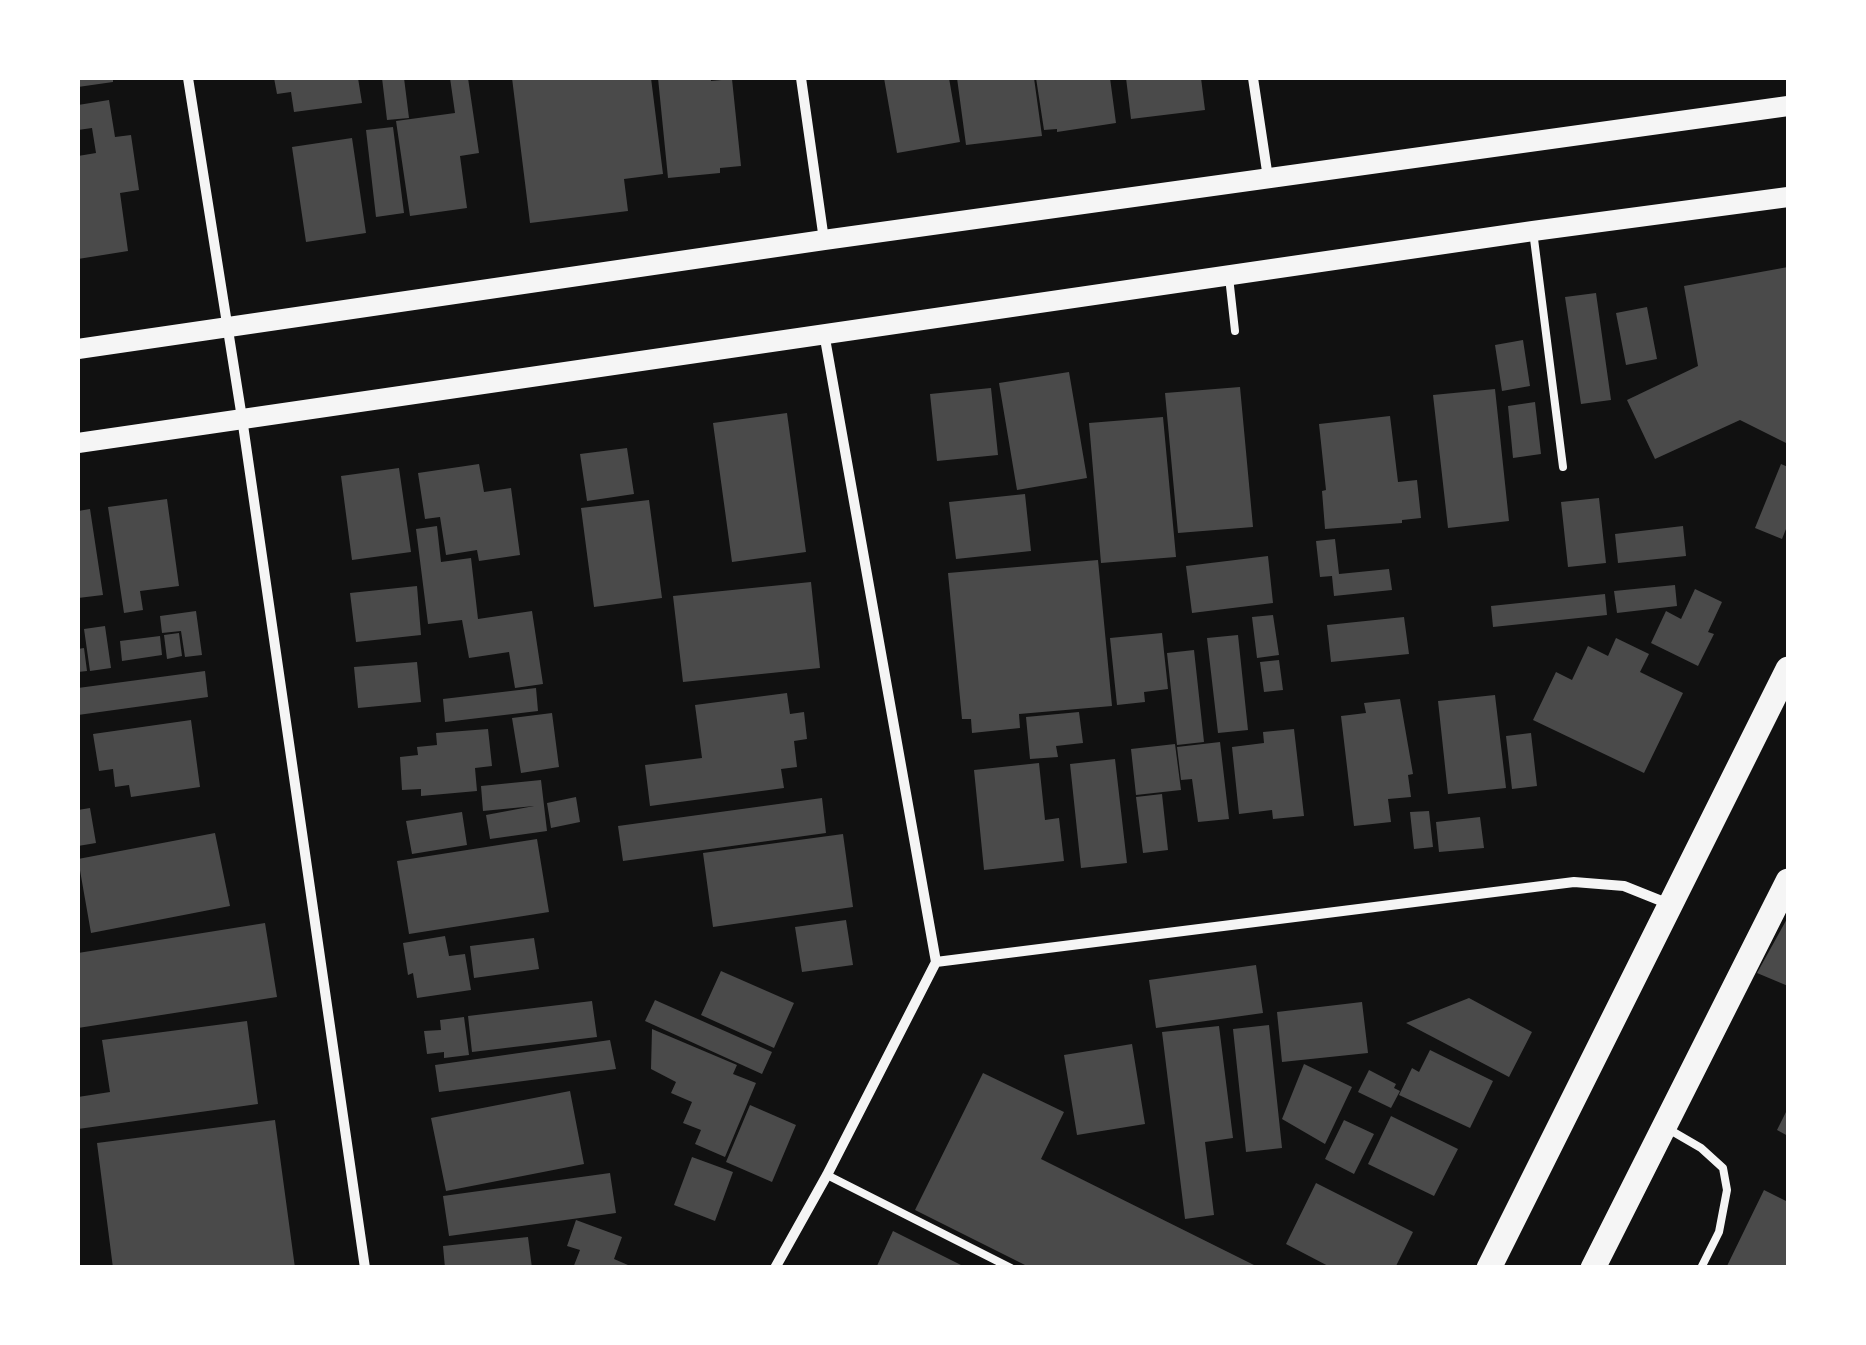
<!DOCTYPE html>
<html>
<head>
<meta charset="utf-8">
<style>
  body { margin:0 }
  #map { position:relative; width:1866px; height:1345px; overflow:hidden; background:#111; font-family:"IBM Plex Sans",sans-serif }
  canvas { display:block }
  .frame { position:absolute; inset:0; border:80px solid #fff; pointer-events:none }
</style>
</head>
<body>
<div id="map">
<canvas width="1866" height="1345"></canvas>
<div class="frame"></div>
</div>
<script>
const g = document.querySelector('canvas').getContext('2d');
g.lineJoin = 'round';
function paint(path, color) {
  g.fillStyle = color;
  g.fill(path, 'evenodd');
}
function shape(rows) {
  const path = new Path2D();
  for (const r of rows) {
    path.moveTo(r[0], r[1]);
    for (let i = 2; i < r.length; i += 2) path.lineTo(r[i], r[i + 1]);
  }
  return path;
}
function trace(path, color, width, dash) {
  g.strokeStyle = color;
  g.lineWidth = width;
  g.lineCap = dash ? 'butt' : 'round';
  g.setLineDash(dash || []);
  g.stroke(path);
}
paint(shape([
  [78,78,113,78,113,82,78,87],
  [274,78,358,78,362,103,294,112,291,92,277,94],
  [382,78,404,78,409,118,387,120],
  [450,78,468,78,479,153,460,156,467,208,410,216,396,121,455,113],
  [512,78,651,78,663,174,624,179,628,211,530,223],
  [658,78,711,78,711,81,732,79,741,166,720,168,720,173,668,178],
  [884,78,949,78,960,142,897,153],
  [957,78,1034,78,1042,136,966,145],
  [1036,78,1110,78,1116,123,1057,132,1057,129,1044,130],
  [1126,78,1201,78,1205,110,1131,119],
  [109,100,115,137,131,135,139,190,120,193,128,251,78,259,78,156,96,153,92,128,78,130,78,105],
  [393,127,404,213,376,217,366,130],
  [352,138,366,233,306,242,292,147],
  [1788,267,1788,444,1740,420,1655,459,1627,400,1698,366,1684,286],
  [1596,293,1611,400,1581,404,1565,297],
  [1647,307,1657,359,1626,365,1616,313],
  [1523,340,1530,386,1502,391,1495,345],
  [1069,372,1087,478,1017,490,999,383],
  [1240,387,1253,527,1178,533,1165,393],
  [991,388,998,455,937,461,930,394],
  [1495,389,1509,521,1448,528,1433,395],
  [1535,402,1541,454,1513,458,1508,406],
  [787,413,806,552,732,562,713,423],
  [1390,416,1398,482,1417,480,1421,518,1402,520,1402,523,1325,529,1322,491,1326,490,1319,424],
  [1163,417,1176,557,1101,563,1089,423],
  [627,448,634,494,587,501,580,454],
  [479,464,484,492,511,488,520,555,479,561,477,550,446,555,440,517,425,519,418,473],
  [1781,464,1788,467,1788,524,1782,539,1755,528],
  [399,468,411,552,352,560,341,476],
  [1025,494,1031,551,956,559,949,502],
  [1599,498,1606,563,1568,567,1561,502],
  [167,499,179,586,140,591,143,610,124,613,108,507],
  [649,500,662,598,594,607,581,508],
  [90,509,103,595,78,598,78,511],
  [437,526,441,562,471,558,478,619,532,611,543,684,515,688,509,652,469,658,462,620,428,624,416,529],
  [1683,526,1686,556,1618,563,1615,534],
  [1335,539,1339,574,1389,569,1392,590,1334,596,1332,576,1320,577,1316,541],
  [1268,556,1273,603,1192,613,1186,566],
  [1098,560,1112,706,1019,714,1020,728,972,733,971,719,962,719,948,573],
  [811,582,820,668,683,682,673,596],
  [1675,585,1677,606,1617,613,1614,591],
  [417,586,421,635,356,642,350,593],
  [1695,589,1722,602,1708,632,1714,634,1698,666,1651,643,1666,611,1681,619],
  [1605,594,1607,615,1493,627,1491,606],
  [196,611,202,655,185,657,181,631,162,633,160,616],
  [1273,615,1279,655,1257,658,1252,617],
  [1404,617,1409,654,1331,662,1327,625],
  [105,626,111,668,90,671,84,629],
  [179,633,182,656,167,659,164,635],
  [1162,633,1168,689,1144,692,1145,702,1117,705,1110,638],
  [1238,635,1248,730,1218,733,1207,638],
  [160,636,162,655,122,661,120,641],
  [1616,638,1649,654,1640,672,1683,693,1644,773,1533,720,1556,672,1572,680,1588,646,1608,656],
  [84,648,87,671,78,672,78,649],
  [1194,650,1204,742,1177,745,1167,653],
  [1279,660,1283,690,1264,692,1260,662],
  [417,662,421,702,358,708,354,667],
  [205,671,208,697,78,715,78,688],
  [536,688,538,711,445,722,443,699],
  [787,693,790,714,804,712,807,739,794,741,797,767,781,769,784,788,650,806,645,765,702,758,695,705],
  [1495,695,1506,788,1448,794,1438,701],
  [1400,699,1413,774,1408,775,1411,797,1388,799,1391,822,1354,826,1341,716,1366,713,1364,703],
  [1079,712,1083,743,1056,746,1058,757,1030,759,1026,717],
  [552,713,559,767,521,773,512,718],
  [191,720,200,787,131,797,129,785,115,787,113,769,99,771,93,734],
  [488,729,492,766,475,768,477,791,421,796,421,789,402,790,400,757,418,755,417,747,437,745,436,733],
  [1294,729,1304,816,1273,819,1272,810,1239,814,1232,747,1264,743,1263,732],
  [1531,733,1537,786,1512,789,1506,736],
  [1220,742,1229,819,1198,822,1192,779,1181,780,1177,747],
  [1175,744,1181,790,1136,795,1131,749],
  [1115,759,1127,863,1081,868,1070,764],
  [1039,763,1045,820,1059,818,1064,861,984,870,974,770],
  [541,780,547,831,490,839,486,815,534,806,483,811,481,786],
  [1162,794,1168,850,1143,853,1136,797],
  [576,797,580,822,551,828,547,803],
  [822,798,826,833,623,861,618,826],
  [90,808,96,843,78,846,78,810],
  [1429,811,1433,847,1414,849,1410,812],
  [462,812,467,845,412,854,406,821],
  [1480,817,1484,848,1439,852,1436,822],
  [215,833,230,906,91,933,78,859],
  [843,834,853,907,713,927,703,853],
  [537,839,549,912,409,934,397,861],
  [1788,917,1788,986,1757,973],
  [846,920,853,965,802,972,795,927],
  [265,923,277,997,78,1028,78,953],
  [445,936,449,956,465,954,471,990,417,998,413,973,408,975,403,943],
  [534,938,539,969,474,978,470,946],
  [1256,965,1263,1013,1156,1028,1149,980],
  [721,971,794,1003,774,1048,701,1015],
  [1469,998,1532,1032,1509,1077,1406,1023],
  [655,1000,772,1052,762,1074,645,1021],
  [592,1001,597,1037,472,1052,468,1016],
  [1362,1002,1368,1053,1282,1062,1277,1012],
  [464,1017,469,1055,444,1058,444,1052,427,1054,424,1031,441,1030,440,1020],
  [247,1021,258,1104,78,1129,78,1097,110,1092,102,1040],
  [1269,1025,1282,1148,1246,1152,1233,1029],
  [1219,1026,1233,1138,1205,1142,1214,1215,1185,1219,1162,1032],
  [652,1029,737,1065,733,1074,756,1083,725,1157,695,1144,701,1130,683,1123,692,1102,671,1093,676,1082,651,1069],
  [610,1040,616,1069,439,1092,435,1065],
  [1132,1044,1145,1124,1077,1135,1064,1055],
  [1430,1050,1493,1081,1470,1128,1399,1095,1412,1068,1419,1072],
  [1304,1064,1352,1087,1325,1144,1282,1119],
  [1369,1070,1396,1084,1394,1088,1400,1091,1391,1108,1358,1092],
  [983,1073,1064,1112,1041,1159,1260,1268,1031,1268,915,1210],
  [570,1091,584,1164,446,1191,431,1118],
  [750,1105,796,1125,772,1182,726,1162],
  [1788,1108,1788,1136,1777,1130],
  [1391,1116,1458,1149,1434,1196,1368,1164],
  [275,1120,295,1268,113,1268,97,1143],
  [1344,1120,1374,1134,1354,1174,1325,1159],
  [692,1157,733,1172,715,1221,674,1205],
  [610,1173,616,1213,449,1236,443,1196],
  [1316,1183,1413,1232,1395,1268,1332,1268,1286,1244],
  [1764,1190,1788,1202,1788,1268,1726,1268],
  [576,1220,622,1237,614,1259,635,1268,573,1268,580,1250,567,1246],
  [893,1231,967,1268,876,1268],
  [528,1237,532,1268,445,1268,443,1246]
]), '#4a4a4a');
trace(shape([
  [1533,231,1563,467],
  [1229,277,1235,331],
  [1670,1130,1701,1148,1723,1168,1727,1190,1719,1232,1701,1268],
  [827,1175,1011,1268]
]), '#f5f5f5', 8);
trace(shape([
  [188,78,242,418,365,1268],
  [801,78,824,240],
  [1253,78,1268,178],
  [824,333,936,962],
  [936,962,1574,882,1624,886,1669,904],
  [775,1268,827,1175,936,962]
]), '#f5f5f5', 10);
trace(shape([
  [78,349,824,240,1788,106],
  [78,443,1533,231,1788,197]
]), '#f5f5f5', 20);
trace(shape([
  [1489,1268,1788,669],
  [1593,1268,1788,881]
]), '#f5f5f5', 25);
</script>
</body>
</html>
